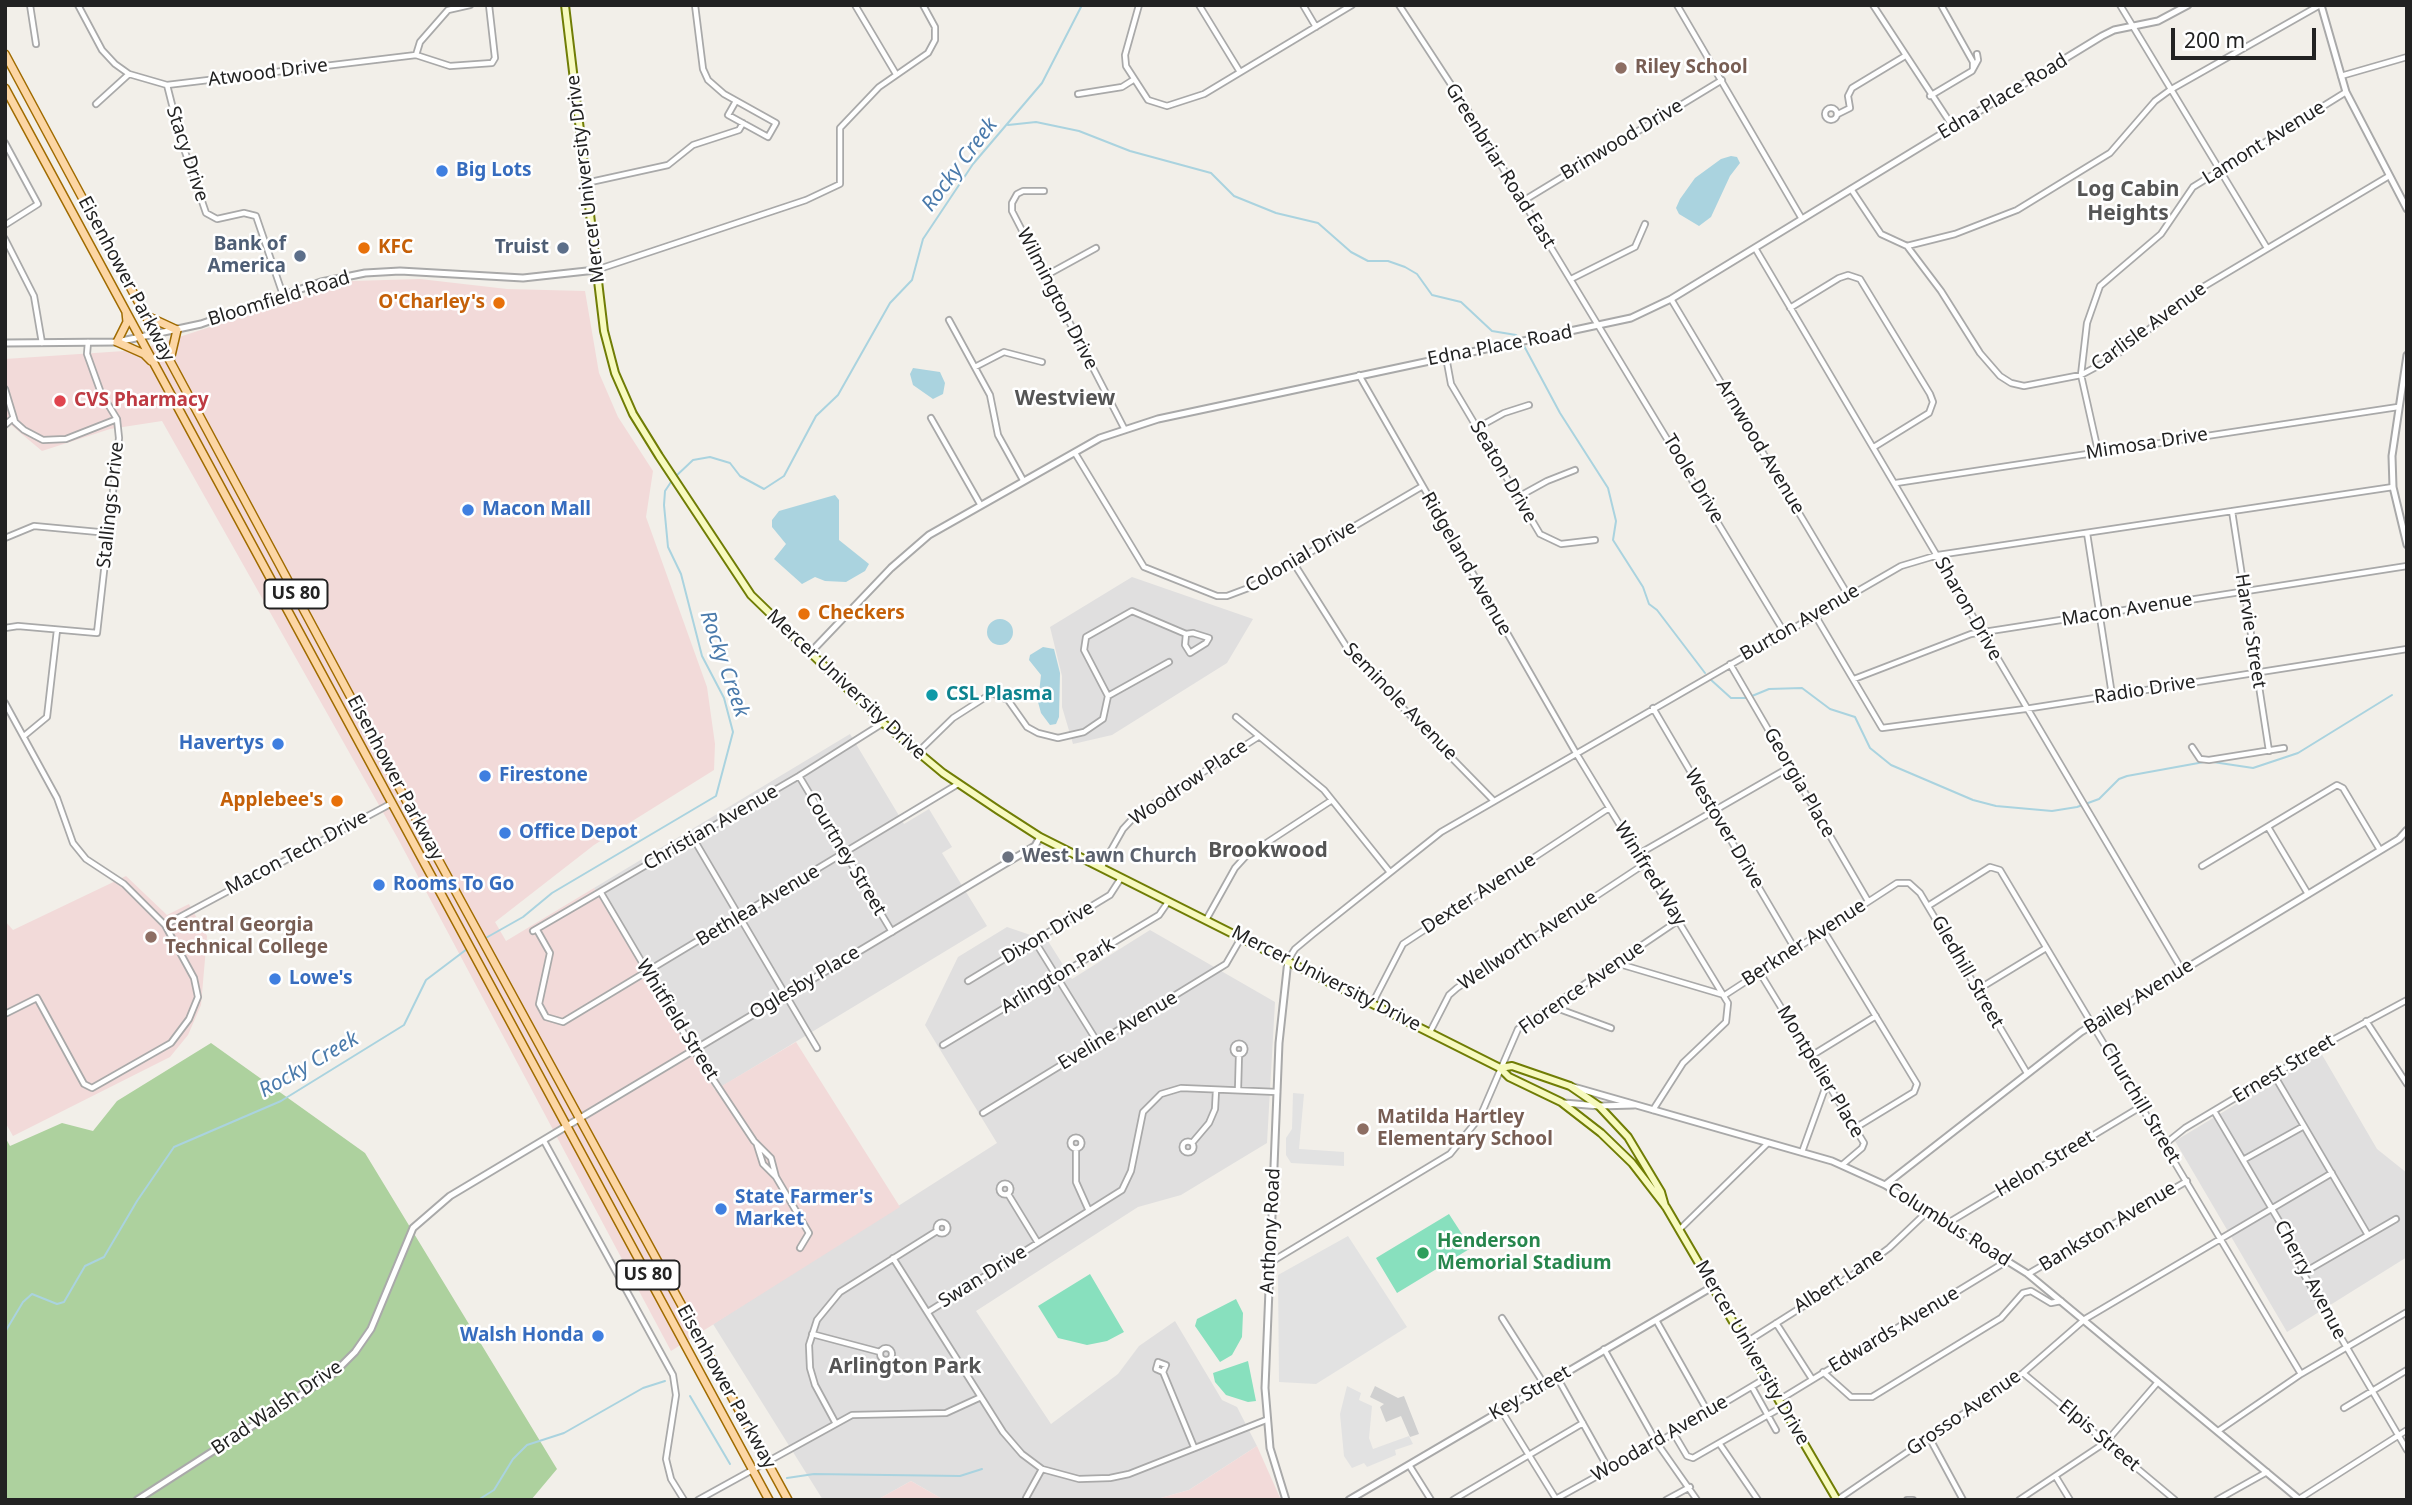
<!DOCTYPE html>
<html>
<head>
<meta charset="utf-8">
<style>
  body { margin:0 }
  #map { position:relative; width:2412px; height:1505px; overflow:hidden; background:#f2efe9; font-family:"Noto Sans",sans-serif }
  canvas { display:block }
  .frame { position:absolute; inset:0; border:7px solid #222; pointer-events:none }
  .scale { position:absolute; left:2171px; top:28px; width:145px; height:32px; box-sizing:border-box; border:4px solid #222; border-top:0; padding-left:9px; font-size:21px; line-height:24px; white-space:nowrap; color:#222; -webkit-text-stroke:5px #fff; paint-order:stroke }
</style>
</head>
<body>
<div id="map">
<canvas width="2412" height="1505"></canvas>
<div class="frame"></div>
<div class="scale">200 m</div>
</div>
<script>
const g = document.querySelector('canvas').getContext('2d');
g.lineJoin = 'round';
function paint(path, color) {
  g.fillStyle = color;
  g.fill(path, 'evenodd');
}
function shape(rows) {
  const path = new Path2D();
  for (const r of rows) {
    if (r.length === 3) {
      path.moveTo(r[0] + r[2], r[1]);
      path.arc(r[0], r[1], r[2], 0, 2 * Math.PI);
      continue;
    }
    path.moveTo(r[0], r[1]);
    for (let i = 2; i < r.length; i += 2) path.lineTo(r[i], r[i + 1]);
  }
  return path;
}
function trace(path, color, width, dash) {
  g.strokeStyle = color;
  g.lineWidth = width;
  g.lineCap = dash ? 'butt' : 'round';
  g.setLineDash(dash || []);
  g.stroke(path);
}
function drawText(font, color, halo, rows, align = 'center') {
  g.font = font + ' "Noto Sans",sans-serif';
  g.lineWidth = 5;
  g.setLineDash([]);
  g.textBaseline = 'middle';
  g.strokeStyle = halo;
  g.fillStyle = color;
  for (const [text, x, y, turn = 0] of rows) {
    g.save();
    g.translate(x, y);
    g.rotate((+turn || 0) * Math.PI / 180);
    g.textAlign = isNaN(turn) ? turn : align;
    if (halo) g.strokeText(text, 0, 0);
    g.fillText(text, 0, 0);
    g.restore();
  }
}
paint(shape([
  [1132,577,1253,619,1227,663,1112,735,1073,744,1062,707,1062,676,1050,627],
  [850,734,904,824,929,809,952,847,942,853,987,926,716,1090,594,888],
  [1007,927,1048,941,1072,979,1150,930,1275,1002,1267,1143,1181,1195,1138,1207,976,1311,1051,1424,1118,1374,1139,1346,1175,1321,1222,1400,1237,1407,1257,1446,1189,1490,1154,1500,944,1500,911,1481,877,1500,823,1500,713,1324,997,1143,925,1025,958,957],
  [2321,1053,2377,1149,2407,1173,2407,1257,2287,1332,2175,1141]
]), '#e0dfdf');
paint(shape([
  [420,279,507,289,585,291,599,373,618,417,653,471,646,517,707,687,715,744,714,770,594,845,495,922,506,941,594,888,715,1090,796,1042,900,1207,671,1351,397,837,162,421,110,429,42,451,11,425,5,413,5,359,139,350,352,281],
  [126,876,167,915,189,904,207,936,201,1005,188,1035,170,1057,13,1136,5,1122,5,921,13,930],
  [1257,1446,1281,1500,1154,1500,1189,1490],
  [911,1481,944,1500,877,1500]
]), '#f2dad9');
paint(shape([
  [1375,1386,1398,1398,1404,1396,1419,1434,1410,1437,1401,1416,1386,1422,1380,1407,1384,1404,1370,1397]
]), '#d0d0d0');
paint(shape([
  [211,1043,365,1153,557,1469,531,1500,5,1500,5,1137,10,1146,62,1123,93,1131,117,1101]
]), '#add19e');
paint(shape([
  [1449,1214,1471,1248,1397,1293,1376,1258],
  [1090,1274,1124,1332,1107,1341,1087,1345,1058,1338,1038,1306],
  [1236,1299,1243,1313,1242,1337,1232,1355,1220,1362,1195,1326,1197,1319],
  [1248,1361,1256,1401,1248,1402,1226,1395,1215,1382,1213,1373]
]), '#88e0be');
paint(shape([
  [1293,1093,1304,1094,1299,1149,1344,1152,1344,1166,1291,1163,1286,1155,1286,1138,1292,1129],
  [1348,1236,1407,1327,1316,1384,1279,1382,1278,1275],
  [1347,1386,1361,1393,1359,1400,1372,1406,1369,1438,1373,1449,1409,1436,1413,1444,1395,1450,1396,1455,1367,1467,1364,1463,1352,1468,1344,1456,1340,1414]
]), '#e2e2e2');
paint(shape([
  [1731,156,1737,157,1740,163,1730,176,1711,217,1699,226,1679,214,1676,208,1680,199,1695,178,1721,159],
  [913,368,940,372,945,383,943,394,933,399,913,385,910,374],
  [835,495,839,500,839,540,869,564,865,571,846,582,825,581,815,577,802,584,774,559,786,544,772,527,772,520,779,511],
  [1000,632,13],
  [1043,647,1054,649,1060,673,1059,717,1056,724,1050,725,1041,713,1038,702,1041,675,1029,660,1030,655]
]), '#aad3df');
trace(shape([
  [1008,125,1036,122,1079,131,1130,151,1211,173,1234,196,1276,213,1318,223,1351,252,1368,261,1388,261,1405,267,1417,274,1432,295,1461,302,1492,331,1516,335,1521,339],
  [1523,344,1560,413,1608,488,1616,521,1613,540,1643,587,1649,604,1657,610,1705,673],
  [675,477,693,460,710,457,730,463,740,476,764,489,784,476,816,416,838,395,890,303,912,280,923,239,973,164,1042,83,1082,5],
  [1710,679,1731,698,1747,698],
  [1752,696,1769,689,1802,688,1830,709,1855,717,1870,748,1891,765,1973,800,1996,806,2052,811,2077,807,2099,799,2119,779,2127,776,2204,762],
  [2213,762,2253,768,2298,753,2392,695],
  [484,939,523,917,552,893,716,796,733,732,724,698,702,656,681,574,668,547,664,505,665,491,671,482],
  [5,1332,23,1302,32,1294,57,1304,64,1302,85,1266,104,1257,137,1201,174,1147,281,1101,404,1025,426,980,467,949],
  [690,1396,730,1464],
  [787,1478,814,1474,960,1476,982,1469],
  [478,1500,494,1490,513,1459,527,1445,564,1433,643,1388,665,1381]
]), '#aad3df', 2);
const minor = shape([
  [30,5,36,44],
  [78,5,102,50,115,64,129,74,167,85,416,55],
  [695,5,703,69,708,80,724,94,776,123,768,137,728,115,736,101],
  [855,5,896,74],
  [1139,5,1125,55,1126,66,1148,100,1167,106,1204,94,1352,5],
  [1199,5,1240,72],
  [1303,5,1316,27],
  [1399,5,1467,109,1784,632],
  [1677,5,1802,219],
  [1873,5,1953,127],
  [1941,5,1973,62,1973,69],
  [2120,5,2267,248],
  [416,55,450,66,492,63,495,58,489,5],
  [416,55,420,42,448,10,470,5],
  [2341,76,2407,57],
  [167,85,181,140,206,213,217,219,244,213,256,216,283,295],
  [1078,94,1122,87,1133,80],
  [1930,96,1972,71,1978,60,1977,54],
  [96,104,129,74],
  [1831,114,6],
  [1838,114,1850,108,1848,96,1852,88,1905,56],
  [5,143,38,204,5,225],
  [586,183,668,165,693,145,739,130,743,123],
  [1851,189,1881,234,1907,246,1941,291,1980,353,2000,376,2011,383,2024,386,2081,375,2111,359,2203,287,2389,176],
  [1044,191,1023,191,1017,194,1012,203,1012,211,1124,428],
  [1523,201,1722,80],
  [5,239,34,296,42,343],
  [1907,246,1955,234,2017,210,2110,153,2155,101,2170,90,2320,5],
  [1755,248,2182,970],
  [596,270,806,200,840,184,840,128,879,87,928,53,935,40,935,27,923,5],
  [1045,276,1096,248],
  [1571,279,1635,247,1645,224],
  [1671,299,1848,595],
  [1790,308,1839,278,1848,275,1860,279,1930,394,1933,402,1929,413,1874,447],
  [949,320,990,395,998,435,1023,480],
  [1446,357,1451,384,1540,534,1561,544,1595,540],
  [975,367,1004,352,1042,362],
  [1359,375,1576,753,1728,1003,1726,1022,1683,1063,1653,1110],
  [5,389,15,422,24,430,43,440,66,439,117,419],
  [931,418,980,504],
  [5,425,13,418],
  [1477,428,1504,413,1529,405],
  [2098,451,2081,375,2087,323,2100,286,2161,234,2193,187,2346,92],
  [1075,453,1144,567,1217,596,1227,596,1251,587,1421,487],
  [1896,483,2398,407],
  [1518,497,1547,481,1575,470],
  [2232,511,2269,751],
  [2087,533,2112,695],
  [5,538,34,526,109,533],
  [1293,562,1353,657,1493,800],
  [1815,615,1882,728,2025,709,2407,649],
  [5,628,18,626,97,633,119,438,117,419,101,393,87,354,88,342],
  [1193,633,1209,638,1206,643,1190,653,1185,645,1186,634,1193,633],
  [1730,664,1868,901],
  [1854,679,1971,634,2407,566],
  [1108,696,1169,662],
  [5,703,57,798,73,843,86,859,124,884,165,925,194,978,198,997,189,1019,171,1043,92,1088,84,1084,37,998,5,1014],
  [1653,708,1795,949],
  [1236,717,1324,790,1389,871],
  [24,736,47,717,57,630],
  [2192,747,2200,759,2209,760,2284,748],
  [918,752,953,718,992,693,1008,700,1027,727,1038,733,1058,738,1084,732,1103,719,1108,696,1084,650,1086,637,1132,611,1186,634],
  [799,776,892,932],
  [2268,827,2308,894],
  [693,838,817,1048],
  [1637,855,1790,767],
  [2202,866,2337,785,2343,788,2380,850],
  [1101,868,1123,829,1136,815,1258,737],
  [601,893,695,1052,754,1141,771,1158,776,1177,809,1233,800,1248],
  [1928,906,1990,867,2000,870,2301,1374],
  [1206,920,1235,868,1245,857,1332,800],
  [165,925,392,803],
  [537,930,550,953,539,1004,546,1017,563,1022,958,784],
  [533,931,799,776,883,723],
  [1824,931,1917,1084,1914,1092,1855,1128],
  [1034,940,1098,1043],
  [1288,960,1295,949,1313,934,1441,832,1901,566,1938,555,2393,487],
  [1616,963,1724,995],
  [1760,973,1864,1143,1862,1148,1842,1165],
  [968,981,1110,895,1121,878],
  [1977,990,2046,948],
  [1725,995,1897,883,1909,883,1920,893,2027,1073],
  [1373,1002,1403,944,1609,808],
  [1551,1006,1611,1028],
  [2366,1021,2407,1084],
  [1430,1032,1449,995,1457,988,1643,865],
  [1239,1049,5.5],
  [943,1045,1159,915,1168,902],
  [1811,1056,1876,1016],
  [2274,1075,2368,1235],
  [1238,1090,1239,1054],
  [2214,1111,2295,1248,2303,1273,2407,1450],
  [983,1113,1226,964,1241,938],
  [1076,1143,5.5],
  [544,1141,673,1375,676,1395,666,1459,671,1479,684,1500],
  [1188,1147,5.5],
  [1192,1143,1209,1123,1215,1109,1216,1090],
  [2165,1144,2185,1128,2327,1043,2407,1000],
  [757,1145,763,1164,776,1177],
  [1076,1149,1076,1182,1089,1211],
  [1802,1152,1827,1083],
  [2243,1160,2304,1126],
  [1005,1189,5.5],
  [1008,1194,1038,1243],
  [942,1228,5.5],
  [1948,1223,2142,1106],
  [1679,1230,1768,1143],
  [893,1258,1003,1432,1022,1454,1042,1469,1079,1479,1110,1478,1129,1474,1266,1420],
  [1271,1262,1450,1154,1480,1117,1518,1029,1679,920],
  [2303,1273,2396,1219],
  [2028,1274,2187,1181],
  [928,1312,1122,1190,1131,1171,1143,1112,1161,1094,1181,1088,1277,1092],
  [1502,1318,1544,1384],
  [1656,1320,1708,1412],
  [1776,1323,1812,1379],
  [812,1334,880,1352],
  [1745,1343,1854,1274,1889,1248,1927,1212],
  [886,1354,6],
  [1604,1349,1657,1443,1697,1500],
  [1163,1372,1156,1369,1158,1362,1166,1365,1163,1372,1194,1447],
  [1823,1372,1851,1397,1872,1397,2001,1318,2023,1293,2031,1291,2051,1303,2061,1301],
  [2023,1373,2175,1500],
  [1557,1377,1608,1468],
  [1752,1387,1776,1430],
  [1779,1400,2007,1261],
  [2344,1408,2407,1370],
  [1501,1410,1556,1499],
  [835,1422,815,1385,810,1368,809,1345,817,1320,840,1292,937,1231],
  [2218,1431,2301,1374,2407,1312],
  [1674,1434,1687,1456,1693,1458,1782,1407],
  [1930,1439,1963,1500],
  [1719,1443,1758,1500],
  [1409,1465,1431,1500],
  [2056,1477,2070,1500],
  [1026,1498,1042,1469],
  [2299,1499,2407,1430],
  [698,1500,852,1415,946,1413,981,1397],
  [1453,1500,1583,1423],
  [1554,1500,1657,1443,1766,1378],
  [1666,1500,1690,1487],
  [1837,1500,2023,1373,2085,1319,2332,1173],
  [1907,1500,1913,1500],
  [2019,1500,2106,1442,2158,1382],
  [2217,1500,2267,1472]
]);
const tertiary = shape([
  [2321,5,2346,92,2407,209],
  [5,343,117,342,201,324,321,282,365,273,400,271,523,278,596,270],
  [2407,355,2392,456,2393,487,2407,545],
  [810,653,891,568,929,535,1100,438,1158,419,1631,318,1671,299,2102,36,2114,30,2158,21,2188,5],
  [1570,1086,1832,1161,1885,1185,2028,1274,2300,1500],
  [1564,1103,1599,1106,1634,1105],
  [1885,1185,2081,1032,2399,839,2407,830],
  [137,1500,333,1374,355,1352,371,1329,413,1228,450,1196,1018,856,1035,846,1040,837],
  [1286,1500,1270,1448,1265,1388,1279,1043,1288,960],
  [1349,1500,1712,1287]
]);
const secondary = shape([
  [565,5,604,331,615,373,633,414,659,456,751,595,883,723,943,773,998,810,1040,837,1500,1068,1509,1077,1561,1102,1601,1133,1632,1163,1666,1207,1837,1500],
  [1500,1068,1512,1066,1570,1086,1599,1106,1628,1137,1661,1192,1665,1206]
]);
const primary = shape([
  [5,54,421,828,788,1500],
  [5,88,769,1500],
  [126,312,127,322,117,342,144,354,151,361],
  [149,317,177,330,170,360]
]);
trace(minor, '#a9a9a9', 8);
trace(tertiary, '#a9a9a9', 9);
trace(secondary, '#707d05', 10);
trace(primary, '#a06b00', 10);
trace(minor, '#fff', 4.5);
trace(tertiary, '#fff', 5);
trace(secondary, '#f7fabf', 6);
trace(primary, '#fcd6a4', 7);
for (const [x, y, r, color] of [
  [1621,68,7,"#8d6e63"],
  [442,171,7,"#3f7fe0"],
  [364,248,7,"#e8710a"],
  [563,248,7,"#5c6f8a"],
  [300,256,7,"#5c6f8a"],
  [499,303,7,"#e8710a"],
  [60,401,7,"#e0444e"],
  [468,510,7,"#3f7fe0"],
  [804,614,7,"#e8710a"],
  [932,695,7,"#0f9aa8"],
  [278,744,7,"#3f7fe0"],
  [485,776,7,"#3f7fe0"],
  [337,801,7,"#e8710a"],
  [505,833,7,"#3f7fe0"],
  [1008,857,7,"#6b7280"],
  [379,885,7,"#3f7fe0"],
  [151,937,7,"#8d6e63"],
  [275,979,7,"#3f7fe0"],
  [1363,1129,7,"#8d6e63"],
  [721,1209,7,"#3f7fe0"],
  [1423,1253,7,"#2e9e5b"],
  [598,1336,7,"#3f7fe0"]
]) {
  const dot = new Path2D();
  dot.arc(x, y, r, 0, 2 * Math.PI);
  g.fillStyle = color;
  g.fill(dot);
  trace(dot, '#fff', 2.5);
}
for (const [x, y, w] of [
  [296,594,63],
  [648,1275,63]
]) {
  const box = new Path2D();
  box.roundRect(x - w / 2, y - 14.5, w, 29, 5);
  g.fillStyle = '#fff';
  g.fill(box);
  trace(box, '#222', 2);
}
drawText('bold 18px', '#222', null, [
  ["US 80",296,594],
  ["US 80",648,1275]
]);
drawText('bold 19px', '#785e54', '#fff', [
  ["Riley School",1635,68],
  ["Central Georgia",165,926],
  ["Technical College",165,948],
  ["Matilda Hartley",1377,1118],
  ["Elementary School",1377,1140]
], 'left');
drawText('19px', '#222', '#fff', [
  ["Atwood Drive",268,73,-7],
  ["Edna Place Road",2003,97,-31],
  ["Brinwood Drive",1622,140,-31],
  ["Lamont Avenue",2264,143,-32],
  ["Stacy Drive",187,154,72],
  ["Greenbriar Road East",1500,166,58],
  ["Mercer University Drive",586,179,-97],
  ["Eisenhower Parkway",126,279,62],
  ["Bloomfield Road",279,299,-17],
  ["Wilmington Drive",1057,299,63],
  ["Carlisle Avenue",2149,327,-36],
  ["Edna Place Road",1500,346,-11],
  ["Mimosa Drive",2147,444,-9],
  ["Arnwood Avenue",1760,447,59],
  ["Seaton Drive",1503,472,60],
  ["Toole Drive",1693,479,59],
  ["Stallings Drive",111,505,-84],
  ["Colonial Drive",1301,557,-30],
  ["Ridgeland Avenue",1466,564,60],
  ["Sharon Drive",1968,609,60],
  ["Macon Avenue",2127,610,-9],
  ["Burton Avenue",1800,623,-30],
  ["Harvie Street",2250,631,81],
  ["Mercer University Drive",846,685,43],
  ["Radio Drive",2145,690,-9],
  ["Seminole Avenue",1400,702,46],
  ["Eisenhower Parkway",395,778,62],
  ["Woodrow Place",1189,783,-34],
  ["Georgia Place",1799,783,60],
  ["Christian Avenue",711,828,-30],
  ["Westover Drive",1724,829,59],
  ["Macon Tech Drive",297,853,-28],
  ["Courtney Street",845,854,59],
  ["Winifred Way",1650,874,58],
  ["Dexter Avenue",1479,894,-33],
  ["Bethlea Avenue",758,906,-31],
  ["Dixon Drive",1048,933,-31],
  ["Wellworth Avenue",1528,941,-34],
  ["Berkner Avenue",1804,943,-33],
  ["Gledhill Street",1967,972,60],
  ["Arlington Park",1058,976,-31],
  ["Mercer University Drive",1326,979,27],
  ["Oglesby Place",805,983,-31],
  ["Florence Avenue",1582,988,-35],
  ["Bailey Avenue",2139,997,-32],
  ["Whitfield Street",677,1020,58],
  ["Eveline Avenue",1118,1031,-31],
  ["Ernest Street",2284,1069,-31],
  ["Montpelier Place",1820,1072,59],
  ["Churchill Street",2140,1103,59],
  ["Helon Street",2045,1164,-31],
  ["Columbus Road",1949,1225,32],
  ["Bankston Avenue",2108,1227,-31],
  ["Anthony Road",1271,1231,-87],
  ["Swan Drive",983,1277,-32],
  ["Cherry Avenue",2310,1280,62],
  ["Albert Lane",1839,1281,-33],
  ["Edwards Avenue",1894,1330,-31],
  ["Mercer University Drive",1752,1353,60],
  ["Eisenhower Parkway",726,1387,61],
  ["Key Street",1530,1393,-30],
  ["Brad Walsh Drive",277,1408,-34],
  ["Grosso Avenue",1964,1413,-35],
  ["Elpis Street",2099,1436,40],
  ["Woodard Avenue",1660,1439,-30]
]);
drawText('bold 19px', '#366cbe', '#fff', [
  ["Big Lots",456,171],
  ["Macon Mall",482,510],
  ["Havertys",264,744,"right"],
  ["Firestone",499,776],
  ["Office Depot",519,833],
  ["Rooms To Go",393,885],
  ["Lowe's",289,979],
  ["State Farmer's",735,1198],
  ["Market",735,1220],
  ["Walsh Honda",584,1336,"right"]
], 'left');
drawText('bold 19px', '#4e5e75', '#fff', [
  ["Bank of",286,245],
  ["America",286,267],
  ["Truist",549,248]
], 'right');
drawText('bold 19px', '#c56008', '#fff', [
  ["KFC",378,248],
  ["O'Charley's",485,303,"right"],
  ["Checkers",818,614],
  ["Applebee's",323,801,"right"]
], 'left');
drawText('bold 19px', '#be3a42', '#fff', [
  ["CVS Pharmacy",74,401]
], 'left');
drawText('bold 19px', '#0d838f', '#fff', [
  ["CSL Plasma",946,695]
], 'left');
drawText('bold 19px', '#5b616d', '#fff', [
  ["West Lawn Church",1022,857]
], 'left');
drawText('bold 19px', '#27864d', '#fff', [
  ["Henderson",1437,1242],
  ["Memorial Stadium",1437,1264]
], 'left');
drawText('italic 21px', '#4a7aab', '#fff', [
  ["Rocky Creek",960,165,-53],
  ["Rocky Creek",724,664,71],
  ["Rocky Creek",309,1065,-30]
]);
drawText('bold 21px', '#555', '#fff', [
  ["Log Cabin",2128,190],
  ["Heights",2128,214],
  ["Westview",1065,399],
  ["Brookwood",1268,851],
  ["Arlington Park",905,1367]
]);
</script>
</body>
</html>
